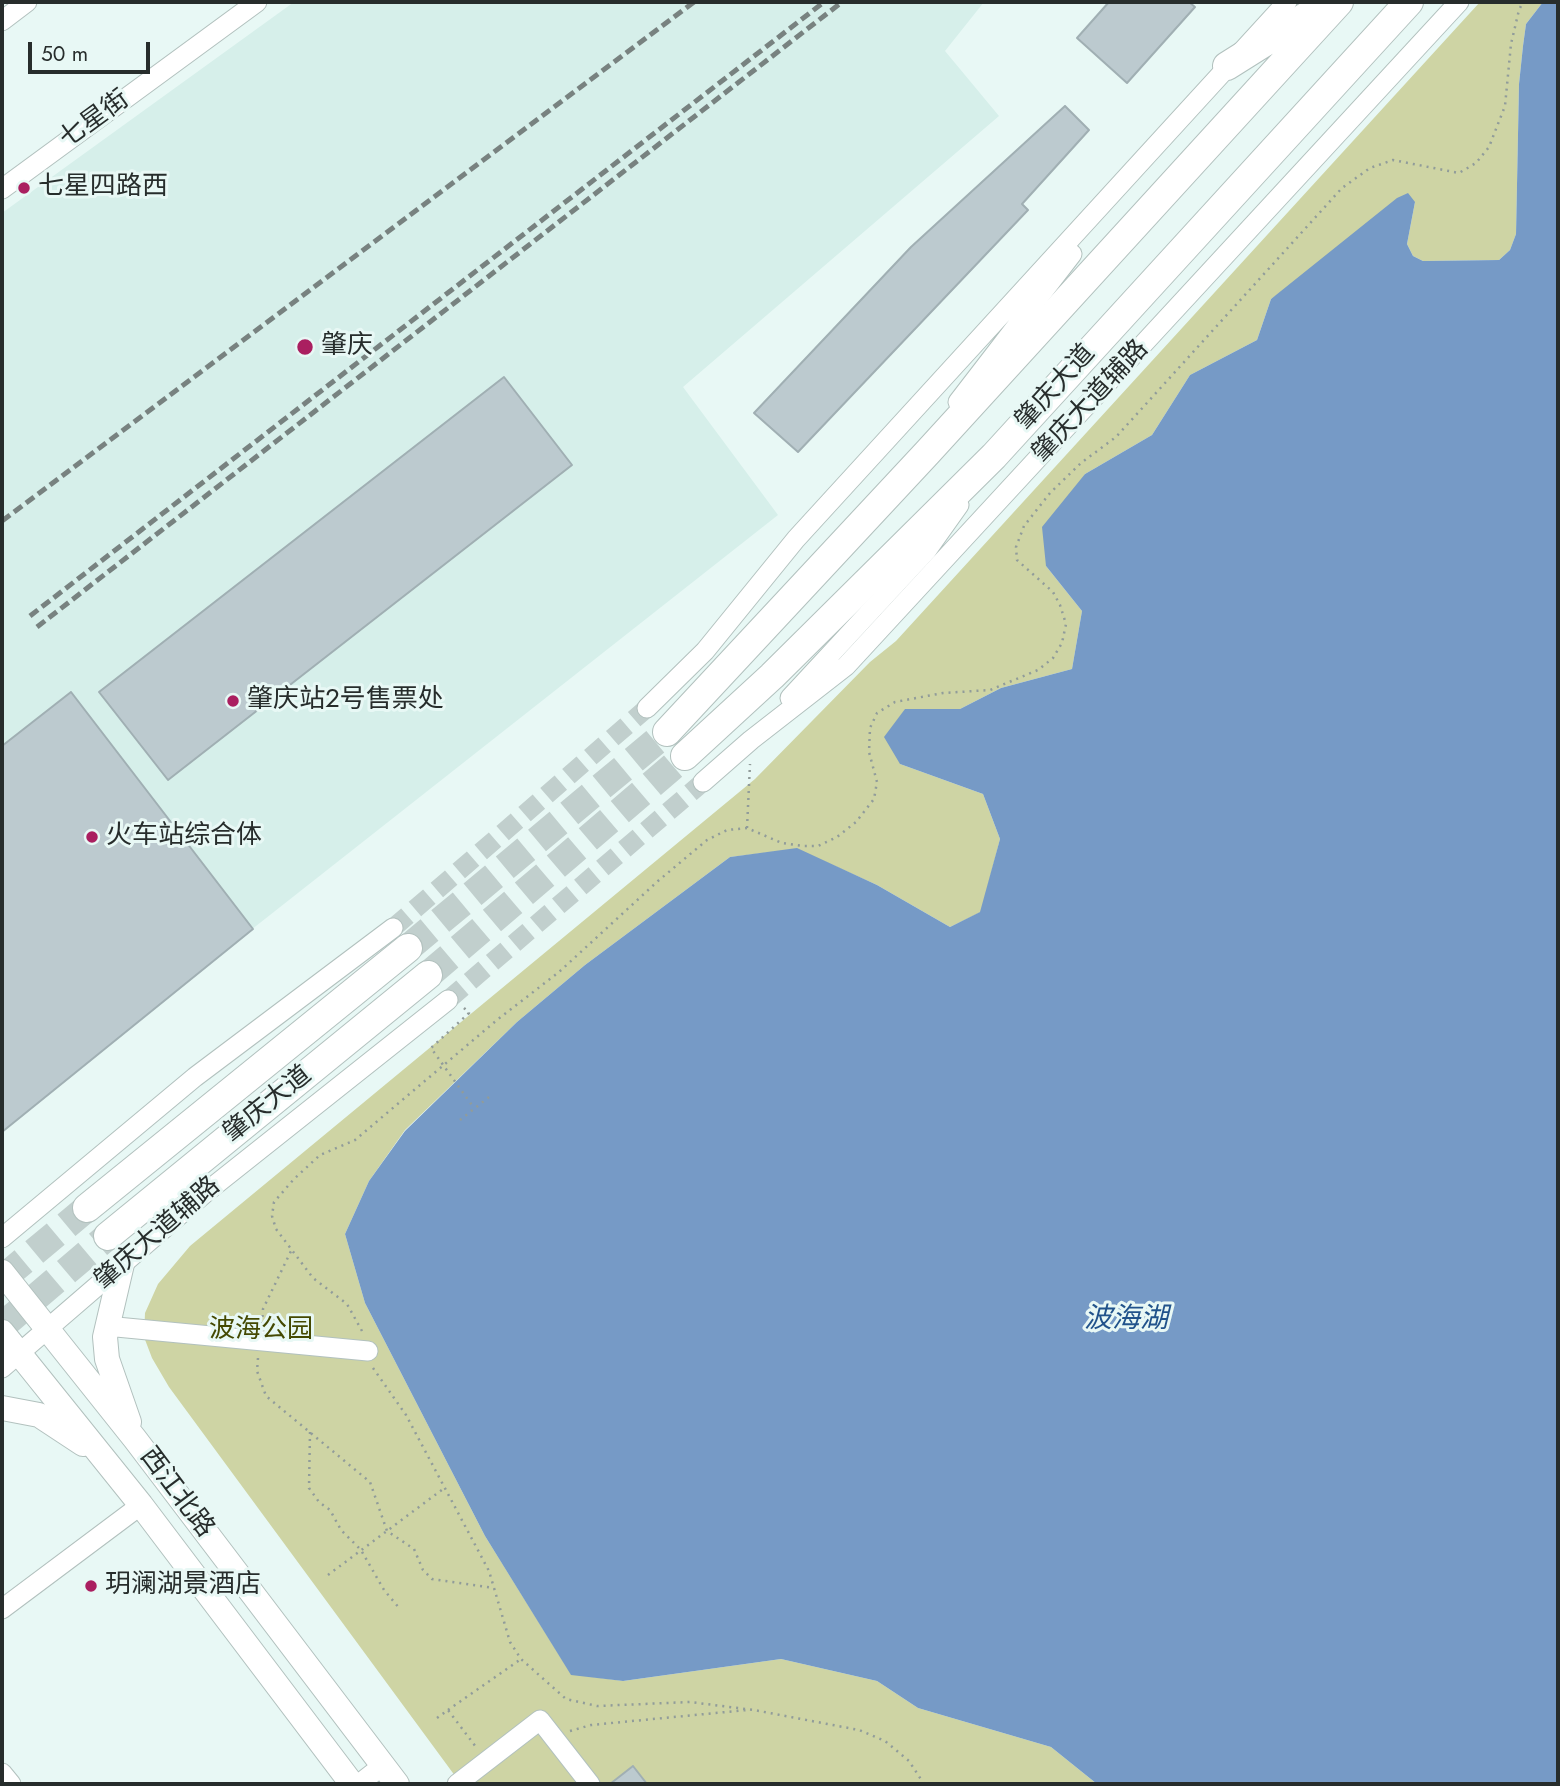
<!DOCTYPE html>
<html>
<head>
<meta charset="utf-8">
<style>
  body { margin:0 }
  #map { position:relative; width:1560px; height:1786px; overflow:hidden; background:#e8f8f5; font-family:Jost,sans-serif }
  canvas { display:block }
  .frame { position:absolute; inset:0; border:4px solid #272d2c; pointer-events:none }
  .scale { position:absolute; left:28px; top:42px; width:122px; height:32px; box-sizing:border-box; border:4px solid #272d2c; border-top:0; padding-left:9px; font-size:21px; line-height:24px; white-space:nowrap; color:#272d2c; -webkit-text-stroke:5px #e8f8f5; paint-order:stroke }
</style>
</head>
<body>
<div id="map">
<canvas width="1560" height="1786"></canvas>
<div class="frame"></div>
<div class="scale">50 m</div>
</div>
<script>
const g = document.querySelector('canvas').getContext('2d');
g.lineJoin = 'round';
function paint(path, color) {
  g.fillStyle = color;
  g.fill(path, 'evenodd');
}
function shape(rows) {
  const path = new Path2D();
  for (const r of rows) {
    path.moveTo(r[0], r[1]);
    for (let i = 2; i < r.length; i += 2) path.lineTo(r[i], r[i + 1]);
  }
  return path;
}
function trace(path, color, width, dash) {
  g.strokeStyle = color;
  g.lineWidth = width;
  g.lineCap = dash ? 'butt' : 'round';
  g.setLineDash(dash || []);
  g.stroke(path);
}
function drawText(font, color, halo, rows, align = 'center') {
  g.font = font + ' Jost,"Noto Sans SC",sans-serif';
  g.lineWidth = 6;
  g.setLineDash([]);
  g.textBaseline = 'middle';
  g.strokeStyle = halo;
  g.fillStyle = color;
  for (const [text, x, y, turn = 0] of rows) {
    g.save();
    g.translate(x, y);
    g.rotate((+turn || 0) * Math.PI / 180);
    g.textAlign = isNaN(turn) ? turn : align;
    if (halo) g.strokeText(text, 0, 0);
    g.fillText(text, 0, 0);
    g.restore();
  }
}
paint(shape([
  [294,2,984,2,945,51,999,116,683,387,778,515,2,1126,2,213]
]), '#d6efea');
paint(shape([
  [1480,2,1543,2,1526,24,1523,46,1519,84,1516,234,1510,250,1499,260,1423,261,1413,256,1407,244,1415,202,1271,299,1257,340,1190,375,1152,435,1085,474,1046,566,1082,611,1072,669,1001,688,960,709,905,709,900,764,983,794,1000,839,981,912,950,927,877,885,797,849,730,857,585,965,517,1022,405,1130,369,1181,345,1234,365,1303,485,1536,571,1674,623,1681,781,1659,877,1681,918,1708,1051,1747,1097,1784,461,1784,169,1387,152,1358,144,1337,145,1313,158,1284,190,1246,755,779,870,662,896,641]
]), '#ced4a4');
paint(shape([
  [1543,2,1558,2,1558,1784,1097,1784,1051,1747,918,1708,877,1681,781,1659,623,1681,571,1675,485,1536,365,1303,345,1234,369,1181,405,1131,517,1022,585,965,730,857,797,848,877,885,950,927,980,912,1000,839,983,794,900,764,884,737,905,709,960,709,1001,688,1072,669,1082,611,1046,566,1042,527,1085,474,1152,435,1190,375,1257,340,1271,299,1397,198,1408,193,1415,202,1407,244,1413,256,1423,261,1499,260,1510,250,1516,234,1519,84,1523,46,1526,24]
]), '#769ac6');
const building = shape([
  [1109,2,1189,2,1195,7,1127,83,1077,38,1109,2],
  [1065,106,1089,130,1022,204,1028,210,798,452,754,413,911,247,1065,106],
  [504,377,572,465,168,780,99,692,504,377],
  [71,692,253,929,2,1132,2,746,71,692],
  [633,1766,647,1784,610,1784,633,1766]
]);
paint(building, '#bccacf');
trace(building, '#a0afb3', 2);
trace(shape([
  [393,928,647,708],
  [448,1000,703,782]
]), '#c1cfcd', 19, [19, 10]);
trace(shape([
  [408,948,667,732],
  [428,975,685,756],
  [2,1279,87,1208],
  [2,1326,108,1236]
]), '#c1cfcd', 28, [28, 14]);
const minor = shape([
  [2,21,27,2],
  [2,189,257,2],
  [958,402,1072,254],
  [790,698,927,550,959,505],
  [647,708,705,651,796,539,1287,2],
  [703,782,751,740,846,666,1459,2],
  [2,1238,195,1077,393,928],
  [106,1326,368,1351],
  [2,1368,205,1193,448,1000],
  [2,1609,141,1505],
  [2,1773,11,1784],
  [359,1784,382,1766],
  [457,1784,540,1720,590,1784]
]);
const major = shape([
  [122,1264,105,1337,107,1359,129,1422],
  [2,1272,135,1439,397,1784],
  [2,1332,141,1505,352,1784],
  [2,1408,39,1415,83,1444]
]);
const highway = shape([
  [1227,66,1321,7],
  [667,732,927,453,1339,2],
  [685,756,772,676,994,456,1409,2],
  [87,1208,408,948],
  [108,1236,428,975]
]);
trace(minor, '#b2c1be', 21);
trace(major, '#b2c1be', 26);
trace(highway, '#b2c1be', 30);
trace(shape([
  [747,828,750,764],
  [464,1008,469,1013,431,1048,474,1108],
  [460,1120,489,1097],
  [262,1324,263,1309,292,1249],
  [362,1331,347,1304,313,1278,276,1229,272,1216,274,1202,294,1179,320,1155,355,1140,497,1020,559,972,658,881,707,840,727,830,747,828,782,843,803,846,818,846,837,837,856,822,874,799,877,782,869,752,870,728,877,713,895,702,943,693,990,690,1038,670,1053,658,1062,643,1066,624,1060,605,1053,592,1017,560,1016,547,1024,526,1050,493,1081,463,1116,437,1342,188,1370,168,1393,160,1459,173,1476,163,1489,147,1505,106,1511,44,1519,10,1523,2],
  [258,1358,257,1371,266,1396,370,1482,387,1531,414,1549,423,1570,432,1579,494,1588],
  [373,1368,406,1415,489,1571,510,1642,521,1659,566,1699,597,1706,690,1702,754,1710,859,1730,885,1741,909,1761,924,1784],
  [310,1432,309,1488,319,1502,330,1510,341,1530,361,1550,384,1590,400,1609],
  [328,1575,443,1489],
  [448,1710,521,1659],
  [437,1718,448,1710,476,1747],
  [570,1731,591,1725,747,1710]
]), '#919c9a', 2.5, [2, 5]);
trace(minor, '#fff', 19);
trace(major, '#fff', 24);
trace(highway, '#fff', 28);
trace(shape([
  [2,521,694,2],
  [30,616,824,2],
  [37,627,842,2]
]), '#788280', 5, [10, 5]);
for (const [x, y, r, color] of [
  [24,188,7,"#aa1f60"],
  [305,347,9,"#aa1f60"],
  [233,701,7,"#aa1f60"],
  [92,837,7,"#aa1f60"],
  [91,1586,7,"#aa1f60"]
]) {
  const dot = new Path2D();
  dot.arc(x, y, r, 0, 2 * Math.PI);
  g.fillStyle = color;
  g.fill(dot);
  trace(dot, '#e8f8f5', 2.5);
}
drawText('26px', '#272d2c', '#e8f8f5', [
  ["七星街",95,120,-36],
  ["肇庆大道",1056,388,-48],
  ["肇庆大道辅路",1091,402,-47],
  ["肇庆大道",268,1105,-39],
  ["肇庆大道辅路",158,1234,-41],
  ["西江北路",176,1493,53]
]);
drawText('26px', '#272d2c', '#e8f8f5', [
  ["七星四路西",38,188],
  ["肇庆",321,347],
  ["肇庆站2号售票处",247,701],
  ["火车站综合体",106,837],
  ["玥澜湖景酒店",105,1586]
], 'left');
drawText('26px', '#444902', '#e8f8f5', [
  ["波海公园",261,1331]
]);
drawText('italic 28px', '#21538b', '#e8f8f5', [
  ["波海湖",1126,1320]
]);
</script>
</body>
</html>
